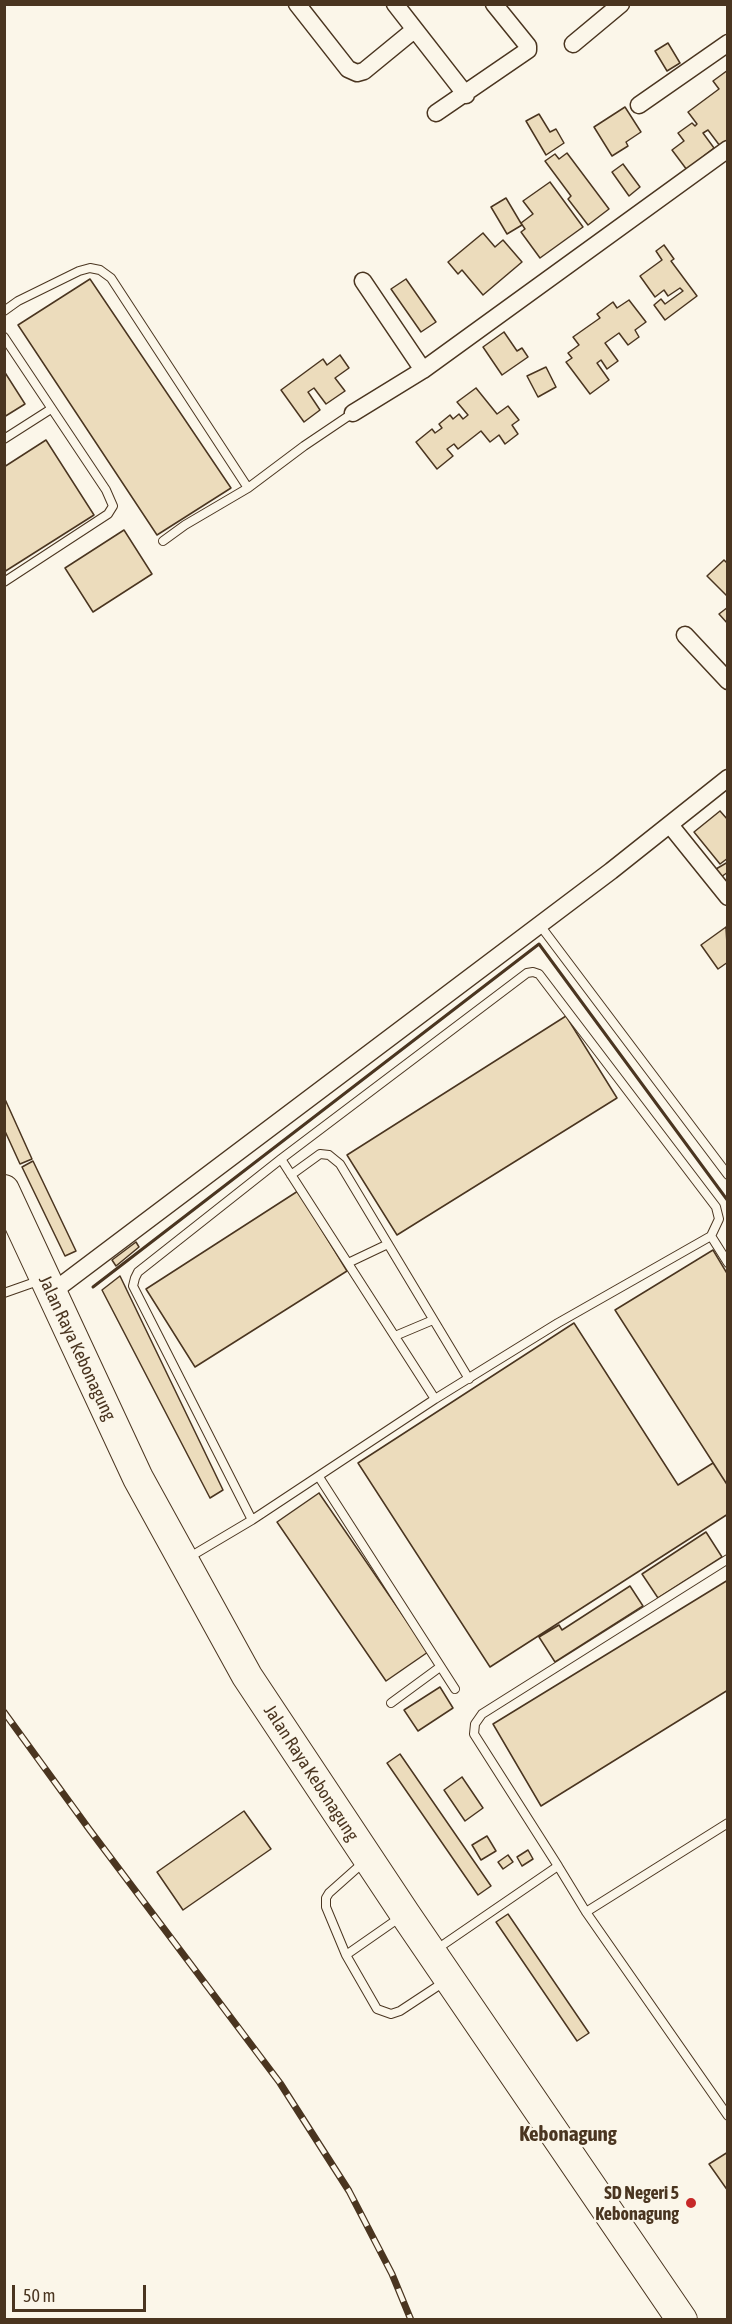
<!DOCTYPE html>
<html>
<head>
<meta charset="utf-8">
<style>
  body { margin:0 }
  #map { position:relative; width:732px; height:2324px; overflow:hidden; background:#fbf6e9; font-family:"Asap Condensed",sans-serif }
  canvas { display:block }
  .frame { position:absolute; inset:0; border:6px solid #4a3520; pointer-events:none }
  .scale { position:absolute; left:12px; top:2285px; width:134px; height:27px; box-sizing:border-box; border:3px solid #4a3520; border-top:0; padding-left:8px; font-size:18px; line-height:21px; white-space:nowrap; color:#4a3520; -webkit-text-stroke:4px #fbf6e9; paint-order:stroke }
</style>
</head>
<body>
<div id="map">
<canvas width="732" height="2324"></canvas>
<div class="frame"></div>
<div class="scale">50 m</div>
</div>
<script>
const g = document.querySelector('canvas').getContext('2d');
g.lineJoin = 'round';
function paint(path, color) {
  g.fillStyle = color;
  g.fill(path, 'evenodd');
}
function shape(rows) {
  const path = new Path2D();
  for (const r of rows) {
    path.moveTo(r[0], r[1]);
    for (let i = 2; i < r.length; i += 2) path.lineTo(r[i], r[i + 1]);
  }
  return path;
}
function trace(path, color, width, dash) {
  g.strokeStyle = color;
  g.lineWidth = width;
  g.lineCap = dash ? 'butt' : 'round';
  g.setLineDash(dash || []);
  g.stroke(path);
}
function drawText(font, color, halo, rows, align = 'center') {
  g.font = font + ' "Asap Condensed",sans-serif';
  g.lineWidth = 4.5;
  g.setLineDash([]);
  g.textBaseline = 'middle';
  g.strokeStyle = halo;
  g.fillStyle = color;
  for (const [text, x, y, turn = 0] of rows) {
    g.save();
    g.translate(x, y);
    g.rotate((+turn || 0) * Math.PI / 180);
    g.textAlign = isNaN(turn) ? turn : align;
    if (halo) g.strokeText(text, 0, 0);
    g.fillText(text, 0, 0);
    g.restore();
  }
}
const building = shape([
  [668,43,680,63,667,71,655,51,668,43],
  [728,70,728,140,720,146,708,130,703,133,714,148,700,159,703,164,690,174,672,150,684,141,678,133,692,123,695,126,697,124,688,112,719,89,713,81,728,70],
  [625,107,641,132,626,142,628,146,612,156,594,127,625,107],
  [539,114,550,132,556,129,564,143,546,155,526,121,539,114],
  [567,153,609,209,588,225,568,199,571,196,545,161,555,154,559,159,567,153],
  [623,164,640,187,629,196,612,172,623,164],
  [550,182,583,227,540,258,521,232,525,229,521,223,533,214,523,201,550,182],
  [506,198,522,225,507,234,491,207,506,198],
  [483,233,495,247,503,240,522,262,483,295,462,270,458,274,448,262,483,233],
  [664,245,674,259,671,261,697,296,665,320,654,305,661,299,665,304,683,291,680,288,668,296,664,290,655,297,640,276,662,260,656,251,664,245],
  [90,279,231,488,157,535,18,325,90,279],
  [406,279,436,322,421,332,391,289,406,279],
  [629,300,646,322,635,330,639,337,628,345,619,333,605,343,618,361,607,369,601,360,597,363,609,380,590,394,566,362,572,358,568,353,579,345,573,337,600,318,597,314,613,302,617,308,629,300],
  [504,332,517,351,522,348,528,357,502,375,483,347,504,332],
  [340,355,349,368,335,378,345,391,326,404,314,388,308,392,320,410,304,422,281,390,323,359,327,365,340,355],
  [546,367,556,387,538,397,527,376,546,367],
  [4,371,25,404,4,417,4,371],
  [476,388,497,414,508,406,519,420,512,425,518,434,505,444,499,435,490,442,481,431,458,449,454,444,447,449,453,456,437,469,416,442,432,429,435,433,442,428,439,424,450,415,453,419,459,414,463,419,468,415,457,402,476,388],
  [46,440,94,515,4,572,4,467,46,440],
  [124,530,152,574,93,612,65,568,124,530],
  [724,560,728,564,728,597,707,576,724,560],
  [728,607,728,624,719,614,728,607],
  [720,811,728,820,728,858,720,864,694,832,720,811],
  [728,862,728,872,721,877,716,869,728,862],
  [726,927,728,962,718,969,701,945,726,927],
  [566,1016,617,1098,397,1235,347,1155,566,1016],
  [4,1097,32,1159,20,1164,4,1129,4,1097],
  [33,1161,76,1251,65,1256,22,1167,33,1161],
  [298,1191,347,1271,195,1367,146,1289,298,1191],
  [136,1242,139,1247,116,1266,112,1260,136,1242],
  [713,1250,728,1275,728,1486,615,1310,713,1250],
  [120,1276,223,1490,210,1498,102,1290,120,1276],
  [574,1323,678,1485,713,1463,728,1486,728,1514,490,1667,358,1463,574,1323],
  [319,1493,428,1652,386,1681,277,1522,319,1493],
  [706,1532,722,1557,658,1598,642,1574,706,1532],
  [728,1580,728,1690,541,1806,493,1724,728,1580],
  [630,1586,643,1606,555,1662,539,1637,559,1625,562,1630,630,1586],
  [440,1687,453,1708,418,1731,404,1710,440,1687],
  [400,1754,491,1886,478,1895,387,1763,400,1754],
  [462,1777,483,1808,465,1821,444,1790,462,1777],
  [244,1811,271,1849,183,1910,157,1872,244,1811],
  [487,1836,496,1851,481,1860,472,1845,487,1836],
  [528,1850,533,1859,522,1866,517,1857,528,1850],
  [508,1855,513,1862,503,1869,498,1862,508,1855],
  [508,1914,589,2033,577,2041,496,1922,508,1914],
  [728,2152,728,2191,709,2164,728,2152]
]);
paint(building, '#ecdcbc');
trace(building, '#4a3520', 1.5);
const lane = shape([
  [4,311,18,301,79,271,90,268,100,270,111,278,248,488],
  [4,337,106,490,113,506,108,514,4,582],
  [4,439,51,409],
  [163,541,185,525,248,488,304,446,353,413],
  [539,924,728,1175],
  [281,1159,435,1399],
  [291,1175,320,1154,329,1155,340,1164,469,1379],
  [711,1236,728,1263],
  [348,1263,388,1244],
  [4,1293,41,1280],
  [395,1336,433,1320],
  [319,1477,455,1689],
  [188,1558,252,1520,435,1399,558,1323,711,1236,719,1219,716,1207,539,974,533,972,527,973,281,1159,138,1272,135,1278,133,1286,252,1520],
  [391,1703,440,1667],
  [365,1861,329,1893,326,1898,326,1907,346,1955,377,2009,391,2014,400,2011,444,1982],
  [558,1866,586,1912,728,2116],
  [586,1912,728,1823],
  [434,1951,558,1866,474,1734,475,1724,482,1714,728,1559],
  [346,1955,402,1916]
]);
const street = shape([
  [297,4,348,69,357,73,364,71,414,30],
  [395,4,466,95],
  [573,44,621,4],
  [639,105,728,43],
  [436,113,528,50,528,46,494,4],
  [363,281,423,370],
  [353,413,423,370,728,149],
  [685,635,728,681],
  [670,825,728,897],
  [51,1293,611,871,728,778]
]);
const highway = shape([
  [4,1190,138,1478,247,1676,405,1914,682,2320]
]);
trace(lane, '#4a3520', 10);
trace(street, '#4a3520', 19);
trace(highway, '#4a3520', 32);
trace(lane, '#fbf6e9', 8);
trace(street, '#fbf6e9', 16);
trace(highway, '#fbf6e9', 30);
const rail = shape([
  [4,1712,89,1829,280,2083,349,2191,392,2274,411,2320]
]);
trace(rail, '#4a3520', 7);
trace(rail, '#fbf6e9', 4.5, [14]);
trace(shape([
  [93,1287,539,944,728,1201]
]), '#4a3520', 3);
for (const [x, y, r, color] of [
  [691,2203,6,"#c62828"]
]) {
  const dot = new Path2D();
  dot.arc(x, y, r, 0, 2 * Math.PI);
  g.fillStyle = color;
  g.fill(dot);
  trace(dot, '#fbf6e9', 2);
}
drawText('18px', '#4a3520', '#fbf6e9', [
  ["Jalan Raya Kebonagung",77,1348,65],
  ["Jalan Raya Kebonagung",311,1773,57]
]);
drawText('bold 18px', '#4a3520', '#fbf6e9', [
  ["SD Negeri 5",679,2193],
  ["Kebonagung",679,2214]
], 'right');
drawText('bold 21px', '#4a3520', '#fbf6e9', [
  ["Kebonagung",568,2134]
]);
</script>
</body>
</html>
